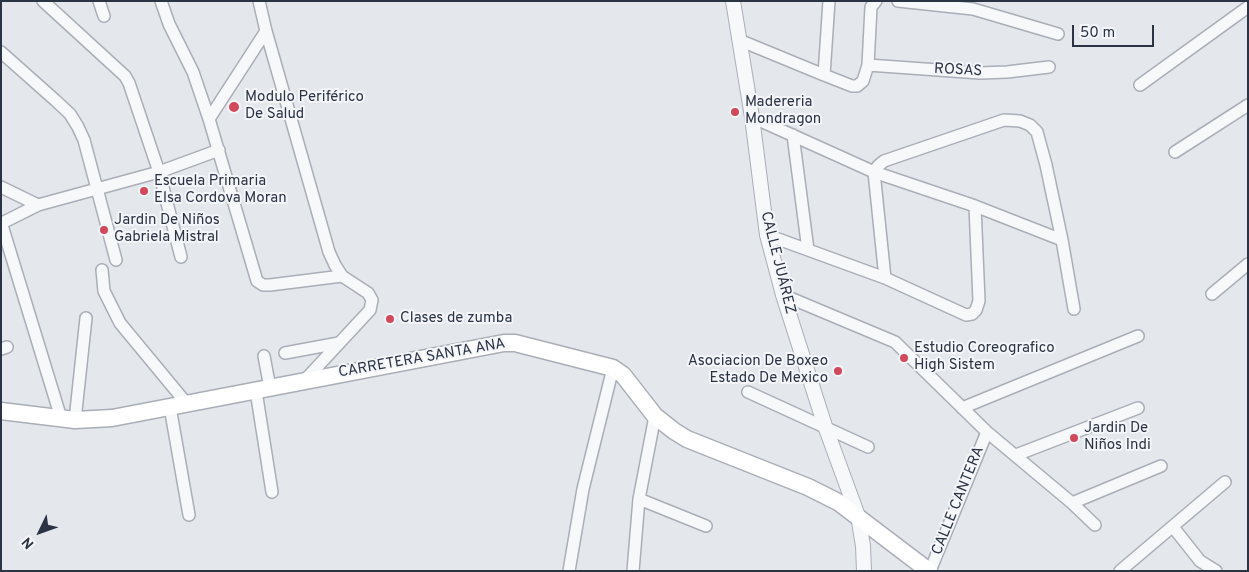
<!DOCTYPE html>
<html>
<head>
<meta charset="utf-8">
<style>
  body { margin:0 }
  #map { position:relative; width:1249px; height:572px; overflow:hidden; background:#e4e7ec; font-family:Overpass,sans-serif }
  canvas { display:block }
  .frame { position:absolute; inset:0; border:2px solid #2b3445; pointer-events:none }
  .north { position:absolute; left:15px; top:507px; width:50px; height:50px; -webkit-text-stroke:4px #f4f6f9; paint-order:stroke; rotate:228deg; font-size:14px; font-weight:700; line-height:20px; text-align:center; color:#2b3445 }
  .north::after { content:''; display:block; margin:auto; width:18px; height:22px; background:#2b3445; clip-path:polygon(50% 0,100% 100%,50% 72%,0 100%) }
  .scale { position:absolute; left:1072px; top:25px; width:82px; height:22px; box-sizing:border-box; border:2px solid #2b3445; border-top:0; padding-left:6px; font-size:15px; line-height:18px; white-space:nowrap; color:#2b3445; -webkit-text-stroke:4px #f4f6f9; paint-order:stroke }
</style>
</head>
<body>
<div id="map">
<canvas width="1249" height="572"></canvas>
<div class="frame"></div>
<div class="north">N</div>
<div class="scale">50 m</div>
</div>
<script>
const g = document.querySelector('canvas').getContext('2d');
g.lineJoin = 'round';
function shape(rows) {
  const path = new Path2D();
  for (const r of rows) {
    path.moveTo(r[0], r[1]);
    for (let i = 2; i < r.length; i += 2) path.lineTo(r[i], r[i + 1]);
  }
  return path;
}
function trace(path, color, width, dash) {
  g.strokeStyle = color;
  g.lineWidth = width;
  g.lineCap = dash ? 'butt' : 'round';
  g.setLineDash(dash || []);
  g.stroke(path);
}
function drawText(font, color, halo, rows, align = 'center') {
  g.font = font + ' Overpass,sans-serif';
  g.lineWidth = 4;
  g.setLineDash([]);
  g.textBaseline = 'middle';
  g.strokeStyle = halo;
  g.fillStyle = color;
  for (const [text, x, y, turn = 0] of rows) {
    g.save();
    g.translate(x, y);
    g.rotate((+turn || 0) * Math.PI / 180);
    g.textAlign = isNaN(turn) ? turn : align;
    if (halo) g.strokeText(text, 0, 0);
    g.fillText(text, 0, 0);
    g.restore();
  }
}
const minor = shape([
  [43,1,125,76,129,83,159,172,181,257],
  [99,1,104,16],
  [161,1,169,24,193,72,209,119,257,281,263,285,270,285,342,276],
  [259,1,266,31,329,252,335,265,342,276,368,293,372,300,370,310,305,380],
  [898,1,973,9,1058,34],
  [739,40,824,75,852,86,857,86,863,81,868,65,871,7,876,1],
  [1,52,55,100,70,114,78,127,84,140,116,260],
  [868,65,980,73,1007,72,1049,67],
  [824,75,829,1],
  [1140,85,1248,7],
  [752,117,874,172,975,206,1062,240],
  [209,119,266,31],
  [793,135,808,250],
  [1175,152,1248,105],
  [1,187,38,205],
  [1,222,61,418],
  [2,223,38,205,159,172,219,150],
  [767,235,885,278,966,315,972,314,976,310,979,301,975,206],
  [102,270,104,291,120,323,187,404],
  [885,278,874,172,878,166,884,161,1004,120,1020,121,1030,125,1037,132,1046,165,1062,240,1074,309],
  [1212,294,1248,264],
  [783,295,895,342,987,432,1072,503,1095,525],
  [1,349,7,347],
  [285,353,339,343],
  [264,356,270,388],
  [256,391,272,492],
  [748,392,868,447],
  [170,407,189,515],
  [962,408,1138,336],
  [75,420,86,318],
  [1016,455,1138,408],
  [639,499,706,526],
  [1072,503,1161,466],
  [1173,527,1200,561,1216,571],
  [569,571,583,489,613,368],
  [633,571,639,499,655,416],
  [930,571,987,432],
  [1120,571,1225,482]
]);
const tertiary = shape([
  [733,1,752,117,767,235,783,295,825,426,858,516,863,546,864,571]
]);
const secondary = shape([
  [1,411,75,420,112,418,504,343,515,343,613,368,623,375,655,416,674,431,687,439,808,487,838,502,929,571]
]);
trace(minor, '#a9aeb7', 14);
trace(tertiary, '#a9aeb7', 16);
trace(secondary, '#a9aeb7', 19);
trace(minor, '#f7f8fa', 11);
trace(tertiary, '#f7f8fa', 14);
trace(secondary, '#fff', 16);
for (const [x, y, r, color] of [
  [234,107,6,"#d1495b"],
  [735,112,5,"#d1495b"],
  [144,191,5,"#d1495b"],
  [104,230,5,"#d1495b"],
  [390,319,5,"#d1495b"],
  [904,358,5,"#d1495b"],
  [838,371,5,"#d1495b"],
  [1074,438,5,"#d1495b"]
]) {
  const dot = new Path2D();
  dot.arc(x, y, r, 0, 2 * Math.PI);
  g.fillStyle = color;
  g.fill(dot);
  trace(dot, '#f4f6f9', 2);
}
drawText('15px', '#2b3445', '#f4f6f9', [
  ["ROSAS",958,71,3],
  ["CALLE JUÁREZ",777,263,76],
  ["CARRETERA SANTA ANA",422,359,-10],
  ["CALLE CANTERA",959,501,-68]
]);
drawText('15px', '#2b3445', '#f4f6f9', [
  ["Modulo Periférico",245,98],
  ["De Salud",245,115],
  ["Madereria",745,103],
  ["Mondragon",745,120],
  ["Escuela Primaria",154,182],
  ["Elsa Cordova Moran",154,199],
  ["Jardin De Niños",114,221],
  ["Gabriela Mistral",114,238],
  ["Clases de zumba",400,319],
  ["Estudio Coreografico",914,349],
  ["High Sistem",914,366],
  ["Asociacion De Boxeo",828,362,"right"],
  ["Estado De Mexico",828,379,"right"],
  ["Jardin De",1084,429],
  ["Niños Indi",1084,446]
], 'left');
</script>
</body>
</html>
